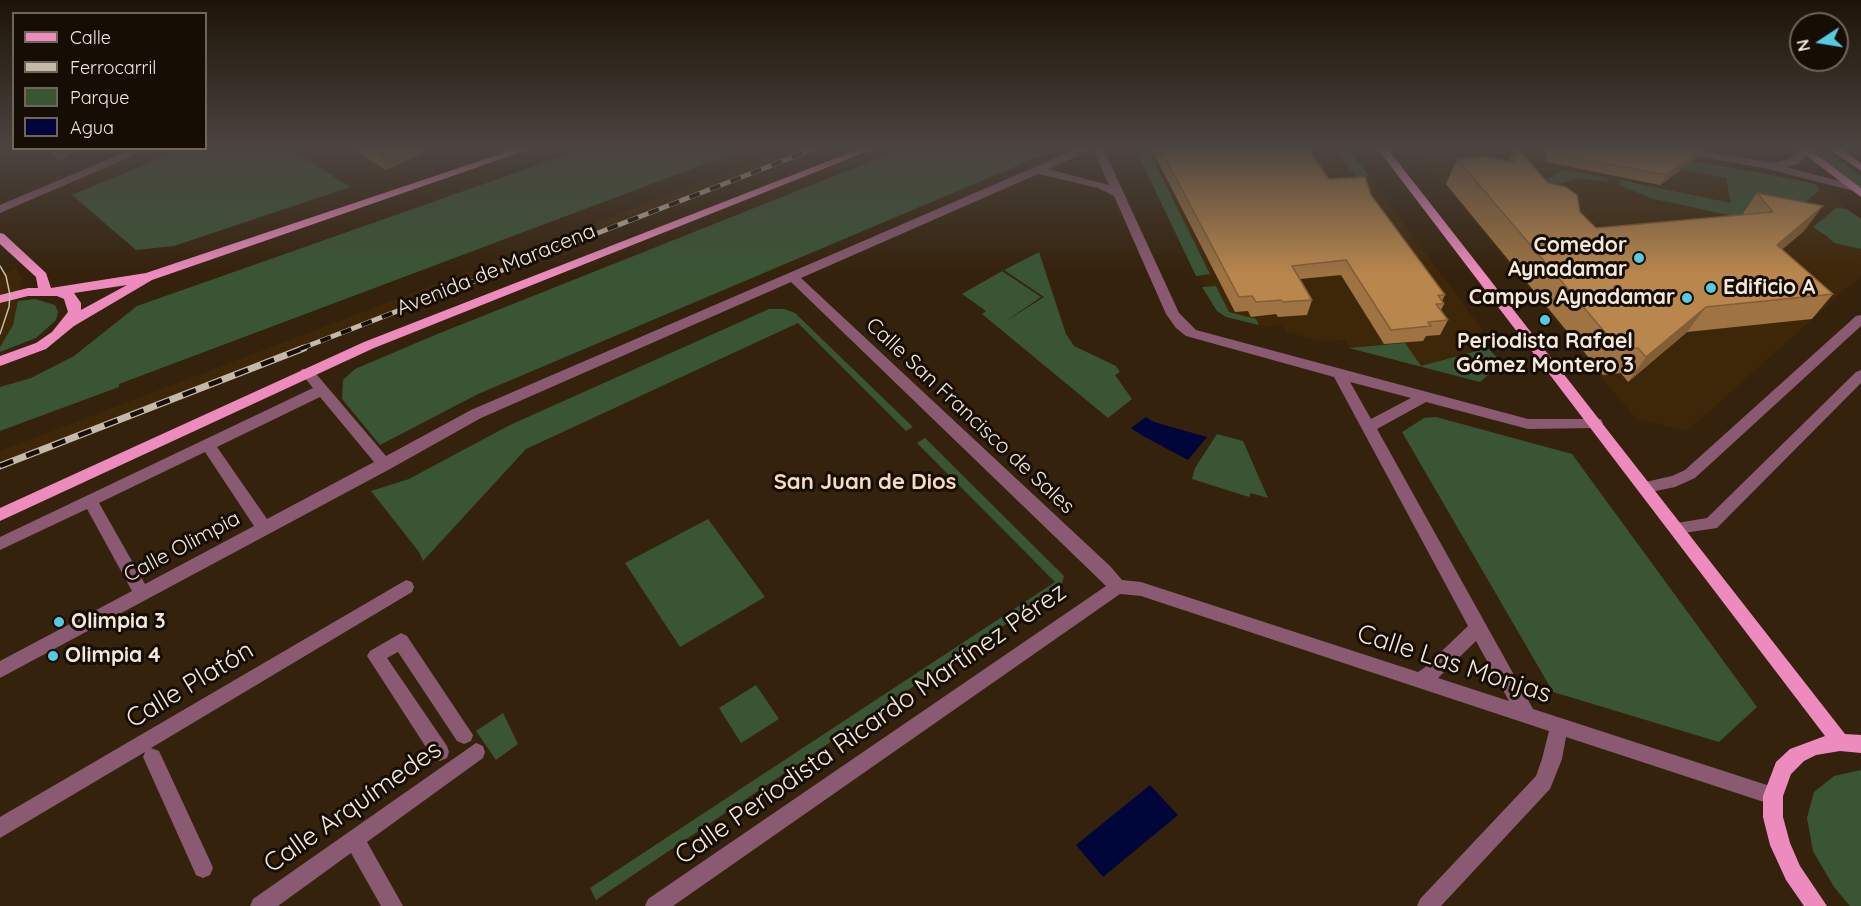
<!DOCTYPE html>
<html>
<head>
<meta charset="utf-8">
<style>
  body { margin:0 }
  #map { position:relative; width:1861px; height:906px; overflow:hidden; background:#35220c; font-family:Quicksand,sans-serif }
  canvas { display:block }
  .legend { position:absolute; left:12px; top:12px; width:195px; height:138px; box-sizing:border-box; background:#160d05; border:2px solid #6f655b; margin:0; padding:8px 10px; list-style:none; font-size:18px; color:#f5e9db }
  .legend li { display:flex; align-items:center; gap:12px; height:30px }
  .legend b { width:30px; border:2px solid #6f655b }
  .north { position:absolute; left:1789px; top:12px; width:60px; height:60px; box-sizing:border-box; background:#160d05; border:2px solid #6f655b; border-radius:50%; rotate:258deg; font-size:16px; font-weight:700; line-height:24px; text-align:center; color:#f5e9db }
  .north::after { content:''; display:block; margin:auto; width:21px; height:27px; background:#58c9e3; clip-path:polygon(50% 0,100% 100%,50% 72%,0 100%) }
</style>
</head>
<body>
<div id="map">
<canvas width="1861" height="906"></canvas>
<ul class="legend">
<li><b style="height:8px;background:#ed8bbf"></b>Calle</li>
<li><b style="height:8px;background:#c7b9a9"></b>Ferrocarril</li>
<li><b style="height:16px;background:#395534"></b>Parque</li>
<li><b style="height:16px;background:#000639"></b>Agua</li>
</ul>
<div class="north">N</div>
</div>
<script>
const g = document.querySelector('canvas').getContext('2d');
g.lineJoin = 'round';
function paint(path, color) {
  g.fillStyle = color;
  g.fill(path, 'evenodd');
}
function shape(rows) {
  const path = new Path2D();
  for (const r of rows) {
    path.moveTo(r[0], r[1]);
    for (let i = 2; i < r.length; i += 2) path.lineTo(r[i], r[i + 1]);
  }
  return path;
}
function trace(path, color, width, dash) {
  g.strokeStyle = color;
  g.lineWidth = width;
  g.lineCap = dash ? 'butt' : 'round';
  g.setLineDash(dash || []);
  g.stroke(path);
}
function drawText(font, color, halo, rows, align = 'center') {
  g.font = font + ' Quicksand,sans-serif';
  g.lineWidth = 6;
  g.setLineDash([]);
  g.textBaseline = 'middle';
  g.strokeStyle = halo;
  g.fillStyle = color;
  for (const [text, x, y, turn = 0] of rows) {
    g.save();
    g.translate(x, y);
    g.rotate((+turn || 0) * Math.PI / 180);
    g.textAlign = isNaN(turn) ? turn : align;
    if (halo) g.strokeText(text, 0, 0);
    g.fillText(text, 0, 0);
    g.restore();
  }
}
paint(shape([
  [791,148,824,148,0,467,0,451],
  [1141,148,1348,148,1484,332,1473,334,1484,349,1488,348,1502,363,1480,382,1349,348,1344,340,1324,342,1286,332,1283,325,1268,327,1226,317,1217,311,1202,287,1205,286,1199,276,1196,276,1136,150],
  [1414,148,1627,148,1815,184,1861,219,1861,276,1687,431,1636,419],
  [16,269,22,278,20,281,18,311,13,325,0,347,0,276]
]), '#3e2709');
paint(shape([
  [206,148,289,148,350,187,174,246,136,250,72,195,183,149],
  [586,148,747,148,119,384,119,387,0,431,0,387,31,378,74,356,137,306],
  [905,148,1059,148,478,394,380,445,342,399,343,380,355,369,435,335],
  [1141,148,1166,148,1151,155,1210,274,1196,276,1136,150],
  [1335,148,1348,148,1369,176,1356,177],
  [1571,148,1627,148,1803,181,1816,185,1819,190,1779,226,1650,198,1620,185,1620,180,1731,203,1726,178],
  [1809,148,1824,148,1861,176,1861,188],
  [1560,171,1573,171,1608,178,1608,182,1577,178,1552,186,1534,188],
  [1836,208,1847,209,1861,219,1861,249,1834,243,1826,235,1823,234,1813,227],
  [1039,252,1066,334,1074,346,1116,366,1120,372,1115,375,1132,399,1108,418,982,314,986,311,962,294,1002,271,1041,297,1003,323,1044,297,1004,270],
  [1216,286,1229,312,1256,319,1259,325,1226,317,1217,311,1202,287],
  [35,299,55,305,58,312,56,320,36,338,0,352,0,347,13,325,18,301],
  [769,309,784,309,795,313,913,427,906,431,798,323,526,449,423,561,419,552,371,491,409,479,510,425],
  [1405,343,1421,366,1488,348,1502,363,1480,382,1349,348],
  [1436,417,1572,454,1757,707,1719,742,1553,692,1402,432,1424,418],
  [1217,434,1243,441,1268,498,1251,493,1249,497,1192,479,1195,468],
  [925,438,1064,576,1061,587,596,900,590,888,1055,582,917,443],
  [708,519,765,597,680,647,625,563],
  [756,685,779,719,741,743,719,708],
  [503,713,518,744,496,760,476,731],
  [1861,770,1861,906,1850,906,1834,887,1813,851,1807,818,1814,792,1834,776]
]), '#395534');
paint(shape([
  [1146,417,1154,422,1207,437,1188,460,1143,436,1131,428],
  [1150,785,1178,815,1103,877,1076,845]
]), '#000639');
paint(shape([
  [135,148,151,148,0,213,0,205,135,148],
  [497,148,508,148,515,154,513,156,505,156,497,148],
  [1079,148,1103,148,1179,313,1196,330,1528,419,1601,419,1603,423,1601,427,1596,428,1528,429,1426,402,1377,429,1533,709,1773,787,1780,789,1783,796,1780,803,1773,805,1566,737,1562,759,1550,789,1441,906,1417,906,1420,899,1536,776,1542,759,1549,731,1141,596,1120,594,673,906,645,906,648,899,1106,586,791,282,481,418,390,469,0,678,0,661,132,591,87,509,0,550,0,537,313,388,300,372,302,369,312,369,386,456,471,410,1079,148],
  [1093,149,1109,185,1048,169,1092,150,1093,149],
  [1038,174,1098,188,1114,196,1166,314,1176,328,1186,336,1334,377,1468,626,1424,668,1418,672,1141,582,1122,580,1110,566,801,278,1038,174],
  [1350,382,1411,398,1371,419,1350,382],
  [320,397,374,462,267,519,217,447,320,397],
  [205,452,254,526,145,584,99,503,205,452],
  [1476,641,1509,701,1438,678,1476,641],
  [1664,148,1686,148,1772,163,1790,159,1795,154,1794,148,1804,148,1805,157,1798,164,1786,167,1858,186,1860,188,1854,191,1768,169,1669,151,1664,148],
  [1861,315,1861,326,1695,478,1675,487,1646,493,1641,491,1638,487,1641,483,1672,476,1685,470,1856,316,1861,315],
  [1861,370,1861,383,1717,528,1677,534,1671,532,1669,528,1671,524,1707,518,1856,372,1861,370],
  [406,580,412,582,414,587,412,592,151,748,159,751,210,861,213,868,210,875,203,878,196,875,143,757,145,752,0,838,0,817,406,580],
  [401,633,407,636,473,735,471,741,464,744,457,741,398,652,387,658,447,746,449,752,447,758,440,761,433,758,367,656,370,651,401,633],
  [476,743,483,746,485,752,483,758,367,842,403,906,381,906,351,853,278,906,250,906,253,899,476,743]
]), '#895a72');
paint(shape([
  [518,148,533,148,152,280,74,326,46,349,0,366,0,356,36,343,52,332,68,312,64,299,57,296,28,296,0,303,0,295,28,288,38,288,36,277,0,244,0,233,4,234,46,273,51,288,146,273,518,148],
  [127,285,81,310,81,303,74,293,127,285],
  [862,148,876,148,374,348,0,521,0,508,364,342,862,148],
  [1377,148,1387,148,1845,734,1861,735,1861,753,1840,751,1816,755,1804,761,1791,774,1783,796,1783,817,1790,843,1800,866,1827,906,1804,906,1786,880,1770,845,1763,817,1763,796,1776,762,1790,749,1825,736,1377,148],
  [1796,148,1808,148,1861,188,1861,197,1796,148],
  [1828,148,1840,148,1861,163,1861,171,1828,148]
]), '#ed8bbf');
trace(shape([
  [0,266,6,276,10,295,9,307,0,334]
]), '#c7b9a9', 1.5);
const railFar1 = shape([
  [300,349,816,148]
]);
const rail = shape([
  [0,466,304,348]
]);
trace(railFar1, '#c7b9a9', 5);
trace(rail, '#c7b9a9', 7);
trace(railFar1, '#160d05', 4, [11]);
trace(rail, '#160d05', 4.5, [14]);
paint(shape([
  [45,148,88,148,59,160],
  [350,148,434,148,386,170],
  [1156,148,1329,179,1371,195,1445,295,1442,301,1444,304,1441,310,1448,320,1440,335,1426,336,1423,341,1384,344,1341,275,1300,279,1312,300,1307,315,1278,317,1276,314,1251,317,1248,311,1235,312,1155,156],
  [1514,148,1517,148,1548,183,1580,212,1596,228,1742,215,1757,193,1804,231,1782,249,1833,294,1812,319,1687,332,1628,382,1621,373,1603,375,1446,184,1457,159,1508,161],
  [1547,148,1695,148,1697,158,1660,185,1546,162],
  [1697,148,1712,148,1709,150]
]), '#9f7342');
paint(shape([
  [51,148,88,148,59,160],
  [375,148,434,148,386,170],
  [1703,149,1697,158,1660,185,1666,175],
  [1823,206,1804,231,1758,270,1777,245],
  [1706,307,1687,332,1628,382,1646,357]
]), '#825e36');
const building = shape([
  [1160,148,1307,148,1329,179,1365,177,1371,195,1445,295,1438,295,1444,304,1436,304,1448,320,1428,322,1431,326,1391,330,1346,260,1292,266,1312,300,1283,302,1281,300,1256,302,1252,296,1239,297,1160,148],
  [1515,148,1517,148,1548,183,1566,187,1577,195,1580,212,1596,228,1773,212,1757,193,1823,206,1777,245,1833,294,1706,307,1646,357,1638,348,1620,350,1457,159,1487,157,1514,163,1515,148],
  [1551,148,1695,148,1703,149,1666,175,1551,153,1551,148]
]);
paint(building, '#b9864d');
trace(building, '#825e36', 1.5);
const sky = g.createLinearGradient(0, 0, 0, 275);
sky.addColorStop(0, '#1d1307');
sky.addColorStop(0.54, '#4b4440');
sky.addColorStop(1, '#4b444000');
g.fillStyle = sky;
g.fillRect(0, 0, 1861, 275);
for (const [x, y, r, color] of [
  [1639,258,6,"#58c9e3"],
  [1711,288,6,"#58c9e3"],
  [1687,298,6,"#58c9e3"],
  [1545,320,6,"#58c9e3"],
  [59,622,6,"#58c9e3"],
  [53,656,6,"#58c9e3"]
]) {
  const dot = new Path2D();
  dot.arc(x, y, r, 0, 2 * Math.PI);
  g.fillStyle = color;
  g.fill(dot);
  trace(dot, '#160d05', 2);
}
drawText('bold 21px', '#f5e9db', '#160d05', [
  ["Comedor",1627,246,"right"],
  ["Aynadamar",1627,270,"right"],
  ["Edificio A",1723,288],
  ["Campus Aynadamar",1675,298,"right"],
  ["Periodista Rafael",1545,342,"center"],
  ["Gómez Montero 3",1545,366,"center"],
  ["Olimpia 3",71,622],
  ["Olimpia 4",65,656]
], 'left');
drawText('21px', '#f5e9db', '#160d05', [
  ["Avenida de Maracena",496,270,-22],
  ["Calle San Francisco de Sales",970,416,43],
  ["Calle Olimpia",182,547,-28]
]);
drawText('bold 22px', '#f6ddc2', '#160d05', [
  ["San Juan de Dios",865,482]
]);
drawText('26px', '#f5e9db', '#160d05', [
  ["Calle Las Monjas",1454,664,18],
  ["Calle Platón",190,685,-31],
  ["Calle Periodista Ricardo Martínez Pérez",871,724,-35],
  ["Calle Arquímedes",353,807,-35]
]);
</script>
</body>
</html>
